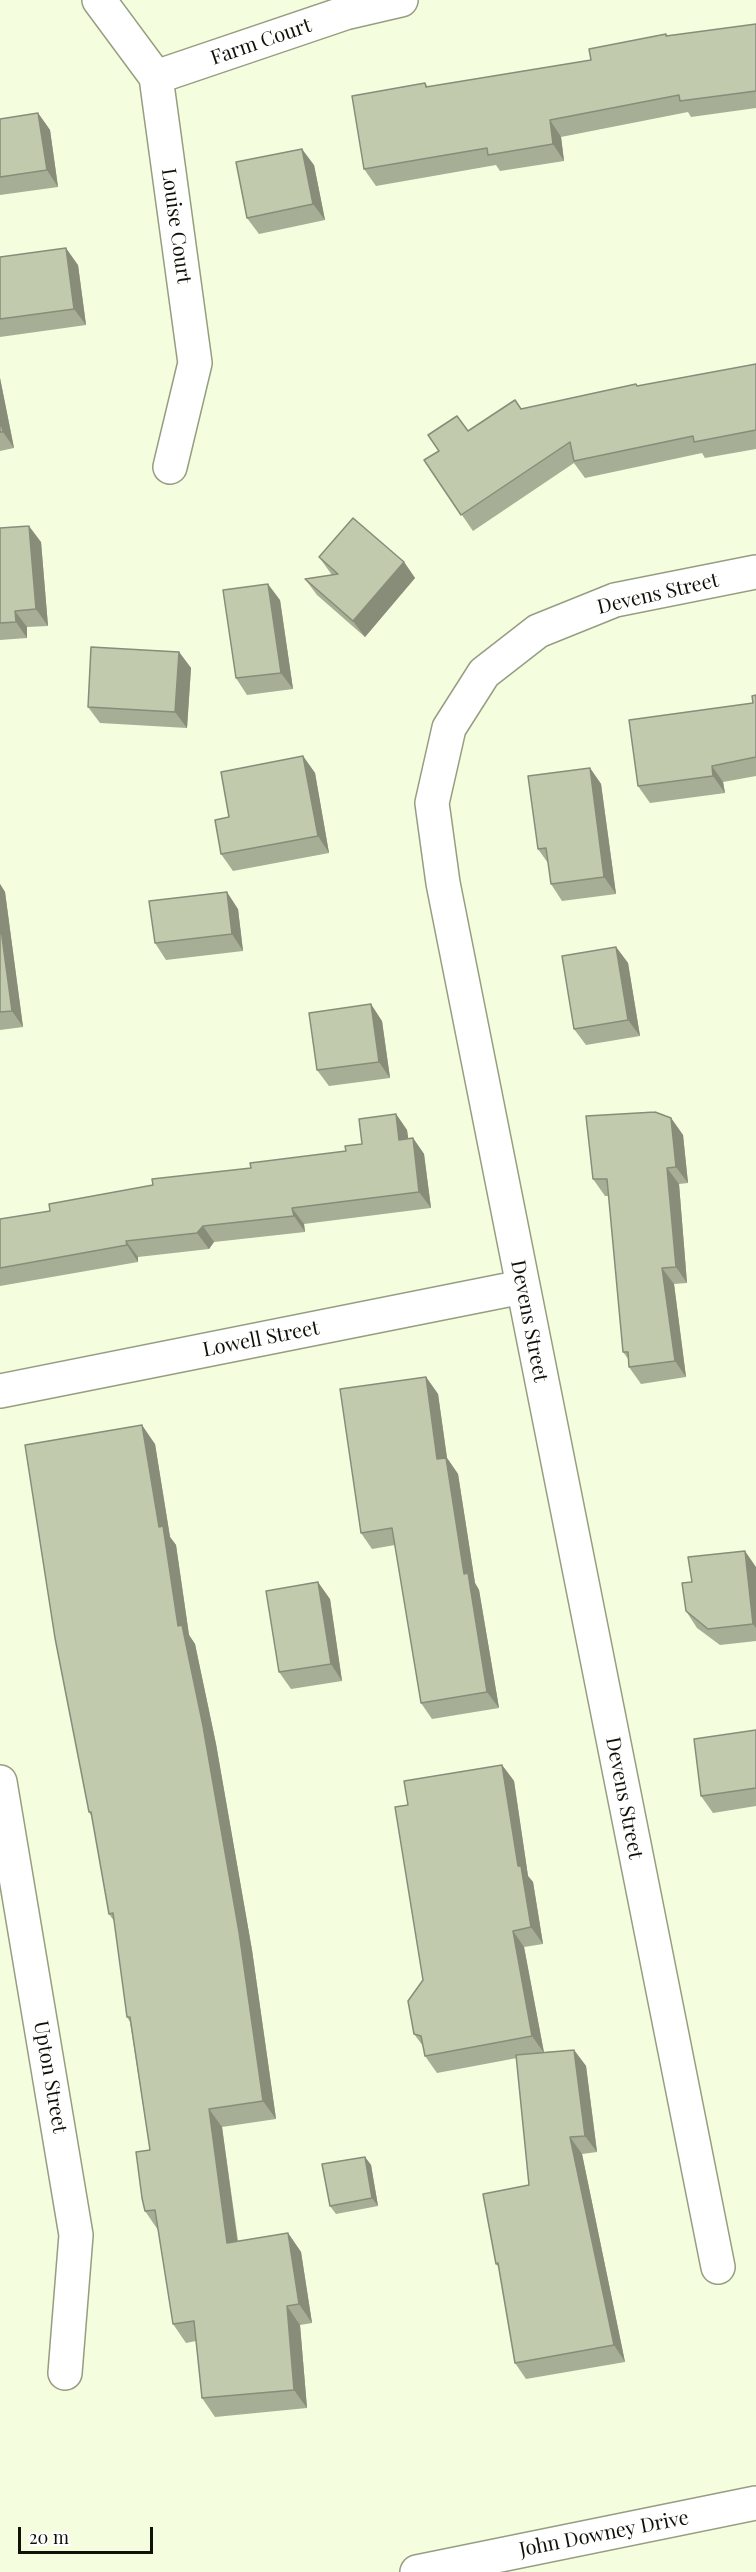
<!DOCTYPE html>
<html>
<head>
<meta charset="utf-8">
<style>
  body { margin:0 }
  #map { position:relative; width:756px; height:2572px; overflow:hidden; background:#f4fdde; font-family:"Playfair Display",serif }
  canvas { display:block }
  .scale { position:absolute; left:18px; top:2527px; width:135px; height:27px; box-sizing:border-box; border:3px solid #0f1208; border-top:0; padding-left:8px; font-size:18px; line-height:21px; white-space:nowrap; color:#0f1208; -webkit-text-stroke:4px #fff; paint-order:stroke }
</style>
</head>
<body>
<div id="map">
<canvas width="756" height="2572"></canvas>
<div class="scale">20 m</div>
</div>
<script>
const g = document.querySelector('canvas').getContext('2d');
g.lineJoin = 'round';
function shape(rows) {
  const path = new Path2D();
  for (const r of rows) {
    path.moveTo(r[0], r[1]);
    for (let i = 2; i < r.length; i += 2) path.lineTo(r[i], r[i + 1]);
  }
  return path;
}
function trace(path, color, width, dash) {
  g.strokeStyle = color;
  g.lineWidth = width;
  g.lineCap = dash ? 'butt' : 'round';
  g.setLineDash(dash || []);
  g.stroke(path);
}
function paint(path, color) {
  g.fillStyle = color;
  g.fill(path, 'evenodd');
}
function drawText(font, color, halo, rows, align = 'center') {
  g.font = font + ' "Playfair Display",serif';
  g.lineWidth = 6;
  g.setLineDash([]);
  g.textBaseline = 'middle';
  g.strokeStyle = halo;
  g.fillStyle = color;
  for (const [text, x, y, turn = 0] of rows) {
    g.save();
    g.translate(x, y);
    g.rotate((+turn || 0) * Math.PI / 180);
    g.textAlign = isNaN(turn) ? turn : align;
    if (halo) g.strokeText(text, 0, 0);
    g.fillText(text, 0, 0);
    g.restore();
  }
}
const minor = shape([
  [99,0,156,77,195,363,170,467],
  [156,77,345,13,401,0],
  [0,1391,522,1287],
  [0,1782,76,2235,65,2373],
  [718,2267,443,883,432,803,449,728,484,673,538,631,615,600,756,572],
  [417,2572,756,2503]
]);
trace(minor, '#969e82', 36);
trace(minor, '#fff', 33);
paint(shape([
  [756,24,756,108,691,117,688,112,561,137,564,161,500,171,496,165,376,186,364,169,425,83,428,87,591,60,667,36],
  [38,113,50,130,58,187,0,195,0,119],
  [314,165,325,220,259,234,247,218],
  [0,257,78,265,86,325,0,337],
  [756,364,756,449,705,458,702,453,585,478,574,463,473,531,424,460,468,431,521,409,636,384,638,386],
  [0,378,14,448,0,451],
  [0,528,41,542,48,626,27,627,27,638,0,640],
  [319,557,404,562,415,578,365,637,317,595,305,579,332,575],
  [280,600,293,689,247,695,236,678],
  [179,652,191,668,187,728,100,723,88,707],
  [756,695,756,776,723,782,725,793,650,803,638,786,753,703],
  [303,756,315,773,329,853,233,871,221,854,229,817],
  [590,768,601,784,616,894,562,901,551,884,548,863,538,849],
  [0,884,5,892,23,1027,0,1030],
  [238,909,243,951,166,960,155,943],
  [616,947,628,963,640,1036,586,1045,574,1029],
  [382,1021,390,1078,329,1086,317,1070],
  [396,1114,407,1130,408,1139,413,1138,424,1154,431,1208,304,1224,305,1232,214,1242,209,1249,138,1257,138,1262,0,1286,0,1219,50,1211,251,1168,346,1151,362,1144],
  [671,1118,683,1135,688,1183,679,1184,687,1283,674,1284,686,1377,641,1384,629,1367,629,1360,623,1352,609,1196,605,1196,593,1179],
  [426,1377,438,1394,447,1458,458,1474,475,1583,479,1590,499,1708,432,1719,421,1703,395,1545,372,1549,361,1533],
  [155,1444,170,1537,176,1545,189,1635,195,1644,216,1744,252,1950,276,2119,222,2127,238,2241,288,2233,301,2252,312,2323,300,2325,307,2408,215,2417,202,2398,196,2341,186,2343,173,2324,158,2230,145,2211,150,2150,130,2022,127,2017,114,1921,109,1914,92,1817,89,1812],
  [756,1567,756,1641,720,1645,697,1628,686,1611,692,1582],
  [330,1599,342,1681,291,1689,279,1672],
  [756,1730,756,1806,713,1813,701,1796],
  [502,1765,514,1781,528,1876,533,1882,543,1944,524,1947,544,2052,574,2050,586,2066,597,2152,582,2154,625,2362,526,2379,515,2363,499,2267,496,2264,529,2185,517,2058,437,2073,425,2056,423,2046,414,2034,423,1980,408,1805],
  [365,2157,371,2165,378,2206,336,2214,330,2206]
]), '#a6ae95');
paint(shape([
  [38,113,50,130,58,187,47,170],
  [550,120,561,137,564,161,553,144],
  [302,149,314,165,325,220,313,204],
  [66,248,78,265,86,325,74,309],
  [0,378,14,448,3,432,0,419],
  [29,526,41,542,48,626,36,609],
  [404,562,415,578,365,637,353,621],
  [268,584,280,600,293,689,281,673],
  [15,611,27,627,27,638,16,622],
  [179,652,191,668,187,728,175,712],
  [303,756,315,773,329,853,318,836],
  [712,766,723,782,725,793,713,776],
  [590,768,601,784,616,894,604,877],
  [0,884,5,892,23,1027,12,1011,0,922],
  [227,892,238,909,243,951,232,934],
  [616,947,628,963,640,1036,628,1020],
  [371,1004,382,1021,390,1078,379,1062],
  [396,1114,407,1130,411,1157,399,1140],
  [671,1118,683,1135,688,1183,676,1167],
  [413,1138,424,1154,431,1208,419,1192],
  [667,1168,679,1184,687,1283,676,1267],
  [292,1208,304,1224,305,1232,294,1216],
  [203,1226,214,1242,209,1249,197,1233],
  [126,1241,138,1257,138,1262,127,1245],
  [662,1268,674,1284,686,1377,675,1361],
  [426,1377,438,1394,447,1458,458,1474,475,1583,479,1590,499,1708,487,1692,464,1574,437,1459],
  [142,1425,155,1444,170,1537,176,1545,189,1635,195,1644,216,1744,252,1950,276,2119,263,2101,178,1626,159,1527],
  [745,1551,756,1567,756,1628,753,1624],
  [318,1582,330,1599,342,1681,331,1664],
  [502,1765,514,1781,528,1876,533,1882,543,1944,531,1927,518,1866],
  [513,1931,524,1947,544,2053,532,2036],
  [574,2050,586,2066,597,2152,585,2136],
  [209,2109,222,2127,240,2261,227,2243],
  [570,2137,582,2154,625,2362,614,2345],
  [365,2157,371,2165,378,2206,372,2198],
  [288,2233,301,2252,312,2323,299,2304],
  [287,2306,300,2325,307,2408,294,2390]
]), '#878d79');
const building = shape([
  [756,24,756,91,680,101,679,95,550,120,553,144,488,155,487,148,364,169,352,96,425,83,426,87,591,60,589,49,666,34,666,36,756,24],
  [38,113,47,170,0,177,0,119,38,113],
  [302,149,313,204,247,218,236,162,302,149],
  [66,248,74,309,0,319,0,257,66,248],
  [756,364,756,430,694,442,693,436,574,461,570,442,461,515,424,460,439,451,428,435,457,416,468,431,515,400,521,409,636,384,637,386,756,364],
  [0,419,3,432,0,432,0,419],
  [353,518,404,562,353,621,305,579,338,574,319,557,353,518],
  [29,526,36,609,15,611,16,622,0,623,0,528,29,526],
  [268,584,281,673,236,678,223,590,268,584],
  [91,647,179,652,175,712,88,707,91,647],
  [756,695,756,757,712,766,713,776,638,786,629,720,753,703,752,696,756,695],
  [303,756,318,836,221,854,215,820,229,817,221,772,303,756],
  [590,768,604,877,551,884,546,848,538,849,528,776,590,768],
  [227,892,232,934,155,943,149,901,227,892],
  [0,922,12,1011,0,1012,0,922],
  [616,947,628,1020,574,1029,562,956,616,947],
  [371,1004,379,1062,317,1070,309,1013,371,1004],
  [655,1112,671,1118,676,1167,667,1168,676,1267,662,1268,675,1361,629,1367,628,1352,623,1352,607,1179,593,1179,586,1116,655,1112],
  [396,1114,399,1140,413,1138,419,1192,292,1208,294,1216,203,1226,197,1233,126,1241,127,1245,0,1268,0,1219,50,1211,49,1204,153,1185,152,1179,251,1168,250,1163,346,1151,345,1146,362,1144,359,1119,396,1114],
  [426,1377,437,1459,446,1458,464,1574,468,1573,487,1692,421,1703,392,1528,361,1533,340,1389,426,1377],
  [142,1425,159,1527,163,1526,178,1626,182,1625,203,1726,239,1932,263,2101,209,2109,227,2243,288,2233,299,2304,287,2306,294,2390,202,2398,194,2321,173,2324,155,2210,145,2211,142,2198,136,2152,150,2150,130,2017,127,2017,113,1913,109,1914,91,1812,89,1812,55,1638,25,1445,142,1425],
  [745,1551,753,1624,708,1629,686,1611,682,1583,692,1582,688,1557,745,1551],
  [318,1582,331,1664,279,1672,266,1591,318,1582],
  [756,1730,756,1788,701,1796,694,1739,756,1730],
  [502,1765,518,1866,521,1866,531,1927,513,1931,532,2036,425,2056,421,2036,414,2034,408,2001,423,1980,395,1807,408,1805,404,1781,502,1765],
  [574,2050,585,2136,570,2137,614,2345,515,2363,498,2263,496,2264,483,2194,529,2185,516,2055,574,2050],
  [365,2157,372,2198,330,2206,322,2164,365,2157]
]);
paint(building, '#c1caad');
trace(building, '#878d79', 1.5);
drawText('20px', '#0f1208', '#fff', [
  ["Farm Court",261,42,-19],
  ["Louise Court",176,226,82],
  ["Devens Street",658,594,-13],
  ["Devens Street",529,1321,79],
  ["Lowell Street",261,1339,-11],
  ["Devens Street",624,1798,79],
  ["Upton Street",50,2077,80],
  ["John Downey Drive",604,2534,-11]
]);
</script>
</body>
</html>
